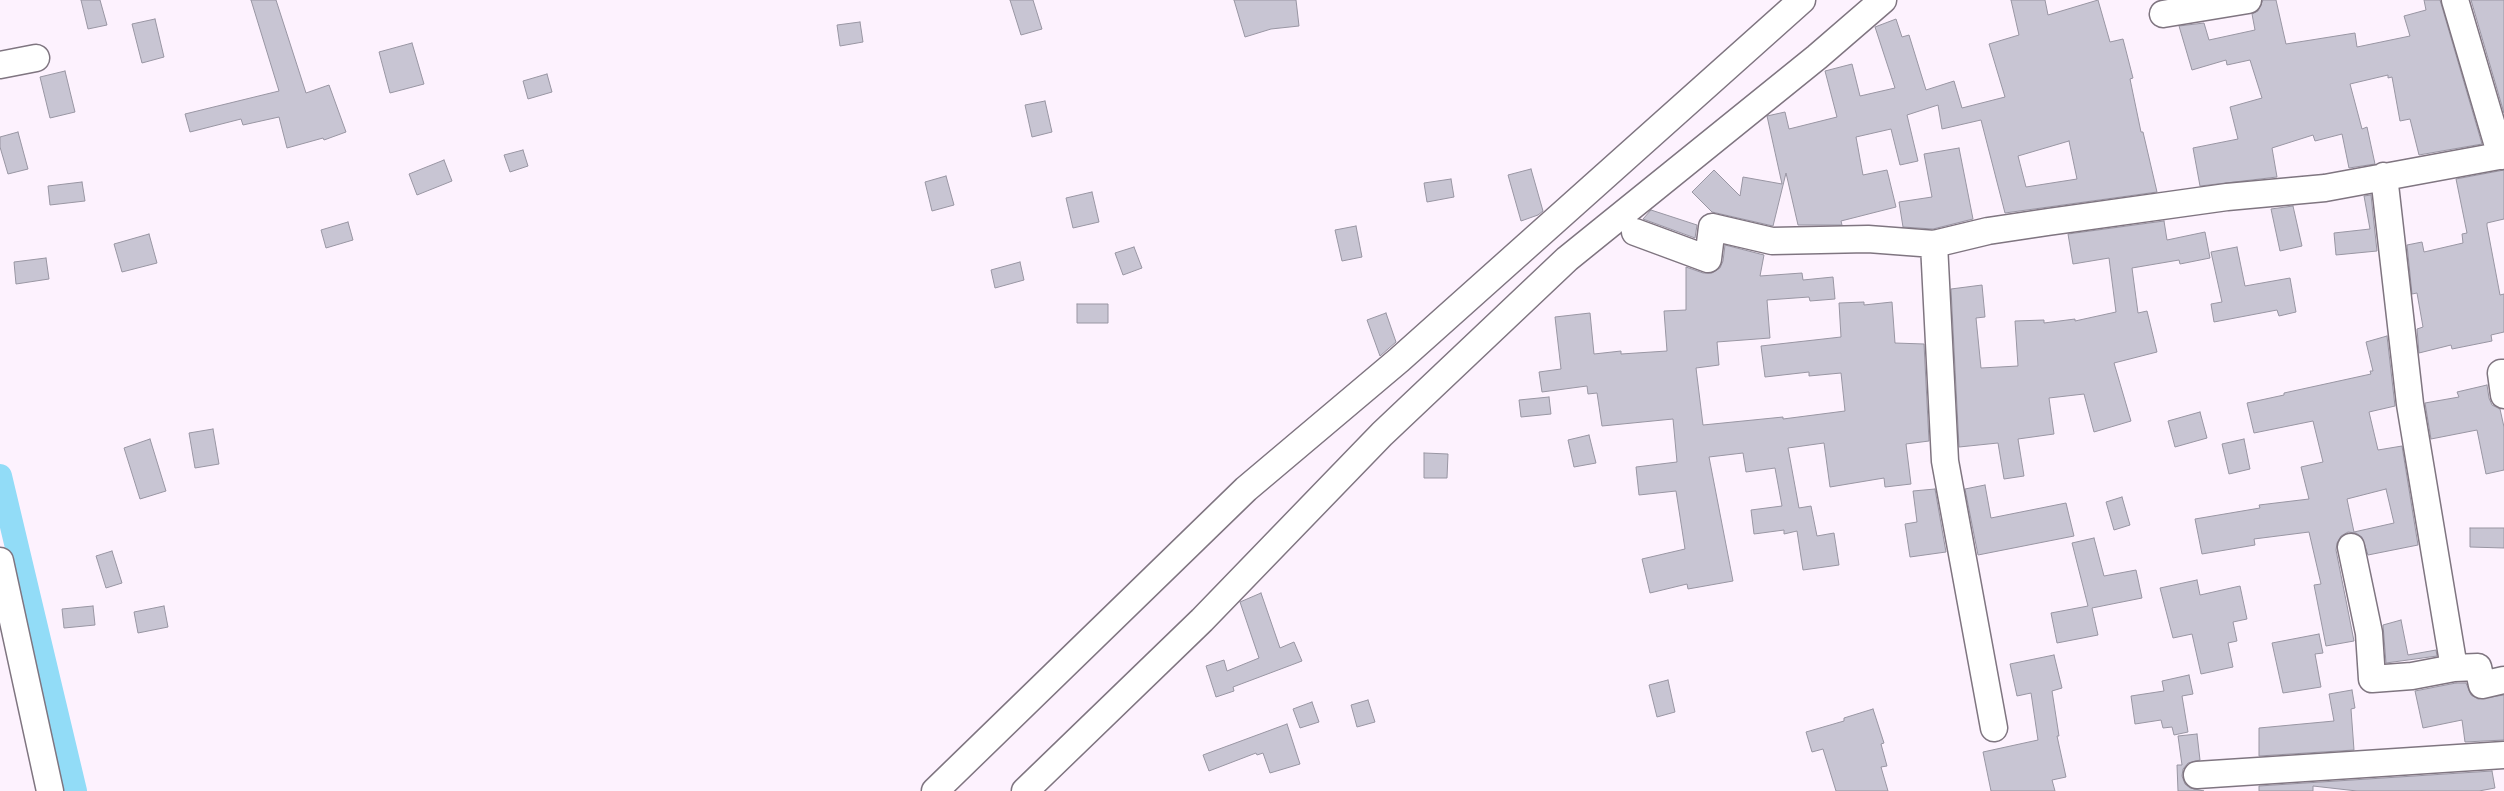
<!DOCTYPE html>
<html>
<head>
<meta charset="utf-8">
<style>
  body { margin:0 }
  canvas { display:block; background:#fdf2fe }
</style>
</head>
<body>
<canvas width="2504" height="791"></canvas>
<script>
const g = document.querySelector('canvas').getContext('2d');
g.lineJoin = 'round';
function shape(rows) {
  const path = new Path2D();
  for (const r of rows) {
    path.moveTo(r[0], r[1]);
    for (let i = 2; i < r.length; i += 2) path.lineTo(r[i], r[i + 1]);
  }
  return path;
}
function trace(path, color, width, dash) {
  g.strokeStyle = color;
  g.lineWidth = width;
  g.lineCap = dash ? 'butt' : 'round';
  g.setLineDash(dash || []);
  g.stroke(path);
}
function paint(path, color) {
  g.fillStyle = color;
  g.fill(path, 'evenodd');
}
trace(shape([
  [0,476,75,791]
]), '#92dcf7', 24);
const building = shape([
  [81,0,100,0,107,25,88,29,81,0],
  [251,0,276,0,306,93,329,85,346,132,324,140,323,138,287,148,279,117,243,125,241,119,190,132,185,114,279,91,251,0],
  [1010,0,1033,0,1042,29,1021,35,1010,0],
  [1234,0,1296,0,1299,26,1271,29,1245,37,1234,0],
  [2011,0,2045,0,2048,15,2098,0,2110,42,2123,39,2133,78,2130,79,2141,132,2143,132,2157,192,2005,213,1981,120,1942,129,1938,105,1907,115,1918,161,1900,165,1891,129,1856,137,1863,175,1887,170,1896,207,1841,221,1842,225,1798,225,1786,173,1773,226,1712,212,1692,192,1714,170,1740,196,1743,177,1782,184,1767,116,1785,112,1789,129,1837,117,1825,71,1852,64,1860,96,1895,88,1875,27,1896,19,1902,37,1909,35,1926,90,1954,81,1962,108,2005,97,1989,44,2019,35,2011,0],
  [2069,141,2077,179,2026,187,2018,156,2069,141],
  [2263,0,2276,0,2286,44,2355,33,2357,47,2410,36,2404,16,2426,10,2424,0,2440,0,2482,144,2419,155,2410,119,2400,121,2392,77,2388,78,2388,75,2350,84,2362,129,2367,127,2375,164,2349,168,2342,134,2315,141,2313,135,2272,148,2277,177,2200,186,2193,148,2238,139,2230,107,2262,98,2250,60,2227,65,2226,60,2192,70,2179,26,2204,23,2209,40,2255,30,2252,14,2258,11,2263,0],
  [2471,0,2504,0,2504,113,2471,0],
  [155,19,164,57,142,63,132,24,155,19],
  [860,22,863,42,840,46,837,25,860,22],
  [412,43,424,84,390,93,379,52,412,43],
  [65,71,75,112,50,118,40,77,65,71],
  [547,74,552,92,528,99,523,81,547,74],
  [1045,101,1052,132,1032,137,1025,105,1045,101],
  [18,132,28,169,8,174,0,147,0,137,18,132],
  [1959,148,1973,219,1933,229,1903,227,1899,202,1932,197,1924,154,1959,148],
  [523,150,528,166,510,172,504,155,523,150],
  [444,160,452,181,417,195,409,174,444,160],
  [1531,169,1543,211,1538,215,1521,221,1508,175,1531,169],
  [2504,170,2504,219,2487,223,2487,226,2500,295,2504,294,2504,332,2491,335,2492,341,2452,349,2451,345,2419,353,2417,329,2423,327,2417,293,2412,294,2407,245,2422,242,2424,252,2463,243,2462,234,2467,233,2456,179,2504,170],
  [946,176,954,205,932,211,925,182,946,176],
  [1451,179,1454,197,1427,202,1424,183,1451,179],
  [82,182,85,201,50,205,48,186,82,182],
  [1092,192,1099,222,1073,228,1066,198,1092,192],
  [2371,195,2377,251,2336,255,2334,233,2370,229,2364,196,2371,195],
  [2293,206,2302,246,2280,251,2271,209,2293,206],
  [1651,210,1697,225,1695,238,1643,219,1651,210],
  [2164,221,2167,240,2205,232,2210,258,2180,264,2179,260,2132,268,2138,313,2147,311,2157,352,2114,363,2131,421,2094,432,2084,394,2049,398,2054,434,2018,439,2024,476,2004,479,1998,443,1959,447,1951,289,1982,285,1985,317,1976,318,1981,368,2018,366,2015,321,2044,320,2044,323,2075,319,2075,321,2116,312,2109,258,2073,264,2068,234,2164,221],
  [348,222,353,240,326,248,321,230,348,222],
  [1356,226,1362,257,1342,261,1335,230,1356,226],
  [149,234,157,263,122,272,114,244,149,234],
  [1725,245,1764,255,1760,276,1802,273,1803,280,1833,277,1835,299,1810,301,1809,297,1767,300,1770,338,1717,342,1719,365,1696,368,1703,425,1783,417,1783,419,1845,411,1841,373,1809,376,1809,372,1765,377,1761,346,1841,337,1839,303,1864,302,1864,305,1892,302,1895,343,1924,344,1929,441,1906,444,1911,484,1885,487,1884,478,1830,487,1824,443,1788,448,1799,508,1811,506,1817,536,1834,533,1839,565,1803,570,1797,531,1784,534,1784,530,1754,534,1751,510,1782,506,1775,468,1746,472,1743,453,1709,457,1733,581,1688,589,1687,584,1650,593,1642,559,1685,549,1676,491,1639,495,1636,467,1677,462,1673,419,1602,426,1597,393,1588,394,1587,386,1542,392,1539,372,1561,369,1555,317,1590,313,1594,354,1621,351,1621,354,1667,351,1664,311,1686,310,1686,267,1703,273,1712,273,1720,268,1723,261,1725,245],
  [1134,247,1142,268,1123,275,1115,253,1134,247],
  [2237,247,2245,286,2290,278,2296,312,2279,316,2277,310,2214,322,2211,304,2222,302,2211,252,2237,247],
  [46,258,49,279,16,284,14,262,46,258],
  [1020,262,1024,280,995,288,991,270,1020,262],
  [1077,304,1108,304,1108,323,1077,323,1077,304],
  [1386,313,1396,342,1380,356,1367,320,1386,313],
  [2387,336,2395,406,2369,412,2378,450,2402,446,2418,545,2368,555,2362,537,2356,533,2348,532,2341,536,2337,543,2336,550,2354,641,2326,646,2314,585,2321,584,2309,532,2254,539,2255,545,2202,554,2195,519,2260,508,2259,505,2309,499,2301,467,2323,462,2313,421,2254,433,2247,403,2284,395,2284,393,2371,374,2370,371,2373,371,2366,342,2387,336],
  [2386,489,2394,523,2354,532,2347,499,2386,489],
  [2487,385,2489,398,2492,405,2500,409,2504,427,2504,470,2486,474,2477,430,2431,439,2425,403,2459,397,2457,392,2487,385],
  [1549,397,1551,414,1521,417,1519,400,1549,397],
  [2200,412,2207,438,2175,447,2168,421,2200,412],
  [213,429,219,464,195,468,189,433,213,429],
  [1589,435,1596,463,1574,467,1568,440,1589,435],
  [150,439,166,491,140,499,124,448,150,439],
  [2244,439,2250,469,2229,474,2222,444,2244,439],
  [1424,453,1448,454,1447,478,1424,478,1424,453],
  [1985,485,1991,518,2066,503,2074,536,1978,555,1965,489,1985,485],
  [1935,489,1946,552,1910,557,1905,524,1917,522,1913,491,1935,489],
  [2122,497,2130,525,2114,530,2106,502,2122,497],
  [2470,528,2504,528,2504,548,2470,547,2470,528],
  [2094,538,2104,576,2136,570,2142,598,2092,608,2098,635,2057,643,2051,613,2088,606,2072,543,2094,538],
  [112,551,122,583,106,588,96,556,112,551],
  [2197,580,2200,595,2240,586,2247,619,2233,622,2237,641,2228,643,2233,667,2201,674,2192,634,2173,638,2160,588,2197,580],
  [1261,593,1280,648,1294,642,1302,661,1233,687,1234,691,1216,697,1206,666,1224,660,1227,671,1259,658,1240,602,1261,593],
  [93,606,95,625,64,628,62,609,93,606],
  [164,606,168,627,138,633,134,612,164,606],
  [2401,620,2408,655,2436,650,2437,656,2386,663,2383,625,2401,620],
  [2319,634,2323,653,2315,654,2321,687,2283,693,2272,643,2319,634],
  [2054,655,2062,688,2052,691,2059,736,2057,736,2066,777,2052,780,2055,791,1991,791,1983,752,2038,740,2031,693,2017,696,2010,664,2054,655],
  [2189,675,2193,694,2182,696,2188,732,2174,735,2172,727,2163,728,2161,720,2135,724,2131,696,2164,691,2162,681,2189,675],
  [1668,680,1675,712,1657,717,1649,685,1668,680],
  [2456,683,2466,683,2471,695,2478,699,2504,695,2504,740,2465,742,2462,720,2423,728,2415,691,2456,683],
  [2352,690,2355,708,2351,709,2354,750,2259,756,2259,728,2334,721,2329,694,2352,690],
  [1368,700,1375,722,1357,727,1351,705,1368,700],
  [1312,702,1319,722,1300,728,1293,709,1312,702],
  [1873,709,1884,743,1881,744,1887,766,1881,767,1888,791,1836,791,1823,749,1812,752,1806,732,1844,721,1844,718,1873,709],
  [1287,724,1300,764,1270,773,1263,753,1257,755,1256,753,1209,771,1203,755,1287,724],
  [2197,734,2200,760,2188,763,2183,769,2182,776,2185,784,2190,788,2204,791,2178,791,2177,765,2182,765,2178,736,2197,734],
  [2492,771,2495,788,2479,791,2357,791,2313,786,2313,791,2259,791,2259,786,2492,771]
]);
paint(building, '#c8c5d3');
trace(building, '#9996a3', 1);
const minor = shape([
  [2455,0,2501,156],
  [2163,14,2248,0],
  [0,65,36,58],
  [2384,176,2410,404,2454,668],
  [1635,232,1708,259,1712,227,1772,241,1868,239,1934,244,1988,231,2048,222,2227,197,2325,188,2504,155],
  [1934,244,1945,461,1994,728],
  [2504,373,2501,373,2504,395],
  [2351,547,2369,633,2372,679,2412,676,2454,668,2478,667,2482,685,2504,680],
  [0,561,50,791],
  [2197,775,2504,755],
  [935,791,1246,489,1399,360,1802,0],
  [1025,791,1202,620,1382,434,1567,259,1817,57,1883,0]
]);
trace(minor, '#7f7580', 29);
trace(minor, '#fff', 26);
</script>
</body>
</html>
